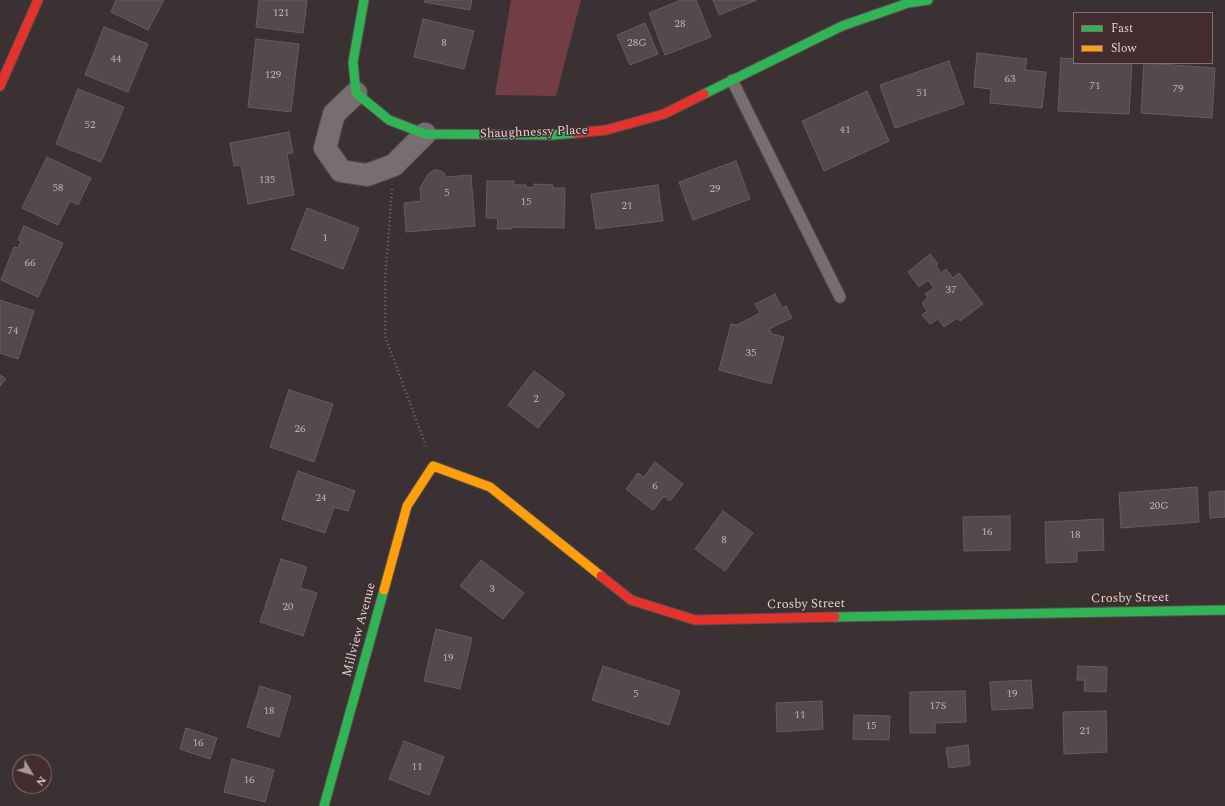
<!DOCTYPE html>
<html>
<head>
<meta charset="utf-8">
<style>
  body { margin:0 }
  #map { position:relative; width:1225px; height:806px; overflow:hidden; background:#3c3132; font-family:Spectral,serif }
  canvas { display:block }
  .legend { position:absolute; left:1073px; top:12px; width:140px; height:52px; box-sizing:border-box; background:#412c2f; border:1px solid #816f71; margin:0; padding:5px 7px; list-style:none; font-size:12px; color:#e2d3d5 }
  .legend li { display:flex; align-items:center; gap:8px; height:20px }
  .legend b { width:20px; border:1px solid #816f71 }
  .north { position:absolute; left:12px; top:754px; width:40px; height:40px; box-sizing:border-box; background:#412c2f; border:1px solid #816f71; border-radius:50%; rotate:128deg; font-size:11px; font-weight:700; line-height:16px; text-align:center; color:#e2d3d5 }
  .north::after { content:''; display:block; margin:auto; width:14px; height:18px; background:#a89a9c; clip-path:polygon(50% 0,100% 100%,50% 72%,0 100%) }
</style>
</head>
<body>
<div id="map">
<canvas width="1225" height="806"></canvas>
<ul class="legend">
<li><b style="height:5px;background:#30b455"></b>Fast</li>
<li><b style="height:5px;background:#ff9f0a"></b>Slow</li>
</ul>
<div class="north">N</div>
</div>
<script>
const g = document.querySelector('canvas').getContext('2d');
g.lineJoin = 'round';
function paint(path, color) {
  g.fillStyle = color;
  g.fill(path, 'evenodd');
}
function shape(rows) {
  const path = new Path2D();
  for (const r of rows) {
    path.moveTo(r[0], r[1]);
    for (let i = 2; i < r.length; i += 2) path.lineTo(r[i], r[i + 1]);
  }
  return path;
}
function trace(path, color, width, dash) {
  g.strokeStyle = color;
  g.lineWidth = width;
  g.lineCap = dash ? 'butt' : 'round';
  g.setLineDash(dash || []);
  g.stroke(path);
}
function drawText(font, color, halo, rows, align = 'center') {
  g.font = font + ' Spectral,serif';
  g.lineWidth = 3;
  g.setLineDash([]);
  g.textBaseline = 'middle';
  g.strokeStyle = halo;
  g.fillStyle = color;
  for (const [text, x, y, turn = 0] of rows) {
    g.save();
    g.translate(x, y);
    g.rotate((+turn || 0) * Math.PI / 180);
    g.textAlign = isNaN(turn) ? turn : align;
    if (halo) g.strokeText(text, 0, 0);
    g.fillText(text, 0, 0);
    g.restore();
  }
}
paint(shape([
  [511,0,581,0,556,96,495,95]
]), '#713e46');
const building = shape([
  [116,0,164,0,148,30,111,12,116,0],
  [259,0,307,0,303,33,256,27,259,0],
  [425,0,472,0,470,10,424,2,425,0],
  [681,0,696,0,711,37,665,55,649,13,681,0],
  [713,0,757,0,719,15,713,0],
  [423,19,474,31,464,69,414,57,423,19],
  [645,23,658,54,630,65,617,35,645,23],
  [104,27,148,44,128,92,85,75,104,27],
  [256,39,299,44,291,112,248,107,256,39],
  [977,53,1027,59,1025,70,1046,72,1042,108,990,103,991,89,974,87,977,53],
  [1061,58,1074,59,1074,63,1132,63,1129,114,1058,111,1061,58],
  [949,61,964,104,895,128,880,85,949,61],
  [1144,63,1215,68,1212,118,1141,113,1144,63],
  [78,89,124,107,101,162,56,144,78,89],
  [867,91,889,141,824,171,802,121,867,91],
  [289,132,293,153,287,154,294,195,248,204,241,165,234,166,230,143,289,132],
  [47,157,91,178,78,205,70,201,58,225,22,208,47,157],
  [736,161,750,199,693,220,679,182,736,161],
  [435,170,441,171,444,173,446,177,471,175,475,226,406,232,404,203,421,201,420,188,427,176,431,172,435,170],
  [487,181,514,181,514,185,526,185,526,187,534,188,534,184,553,185,552,188,565,188,564,228,512,227,512,229,497,229,498,218,486,218,487,181],
  [658,185,663,221,596,229,591,194,658,185],
  [307,208,359,228,343,269,291,249,307,208],
  [24,226,63,243,38,297,1,280,14,247,18,248,21,241,18,240,24,226],
  [930,254,938,264,936,266,941,273,946,269,953,278,959,273,983,304,960,321,957,318,944,327,938,319,930,324,922,315,927,311,922,303,928,298,925,294,934,288,928,280,919,287,908,272,930,254],
  [775,294,782,308,786,306,792,318,769,329,772,334,784,337,771,384,719,370,731,324,737,325,760,313,755,304,775,294],
  [0,300,34,311,18,359,0,353,0,300],
  [534,371,565,394,538,428,508,405,534,371],
  [0,375,6,379,0,386,0,375],
  [289,390,333,404,314,462,270,447,289,390],
  [655,462,683,484,670,501,664,496,653,510,626,489,638,473,644,477,655,462],
  [298,471,355,491,348,511,334,507,325,533,282,519,298,471],
  [1197,487,1199,522,1121,528,1119,493,1197,487],
  [1225,491,1225,517,1210,518,1209,492,1225,491],
  [723,511,753,533,725,571,695,549,723,511],
  [1010,516,1010,550,964,551,963,517,1010,516],
  [1103,519,1104,550,1077,551,1077,562,1046,563,1045,522,1103,519],
  [281,559,307,567,300,588,317,593,303,636,260,622,281,559],
  [481,560,524,593,503,619,460,586,481,560],
  [436,629,472,638,460,689,424,681,436,629],
  [603,666,680,691,669,725,592,700,603,666],
  [1078,666,1107,667,1106,692,1084,691,1085,680,1077,680,1078,666],
  [1031,680,1033,708,992,710,990,682,1031,680],
  [260,686,291,696,279,737,247,727,260,686],
  [965,691,966,722,935,723,935,733,910,733,910,692,965,691],
  [822,701,823,729,777,732,776,703,822,701],
  [1106,711,1107,752,1064,754,1063,712,1106,711],
  [854,715,890,716,889,740,853,739,854,715],
  [186,728,217,738,210,759,180,749,186,728],
  [404,741,444,757,429,795,389,779,404,741],
  [968,745,970,765,949,768,946,748,968,745],
  [232,759,274,770,265,802,224,792,232,759]
]);
paint(building, '#534a4b');
trace(building, '#675c5e', 1);
const lane = shape([
  [732,80,840,297]
]);
const street = shape([
  [356,93,334,114,325,148,341,171,367,175,394,165,425,134]
]);
const fast = shape([
  [364,0,353,62,356,93,389,120,425,134,553,135,576,133],
  [704,94,842,26,908,3,928,0],
  [835,617,1225,610],
  [324,806,384,590]
]);
const slow = shape([
  [384,590,407,506,433,466,490,487,601,576]
]);
const jam = shape([
  [0,86,38,0],
  [576,133,606,130,664,114,704,94],
  [601,576,631,600,695,620,835,617]
]);
trace(lane, '#584e4f', 13);
trace(street, '#584e4f', 24);
trace(fast, '#584e4f', 11);
trace(slow, '#584e4f', 11);
trace(jam, '#584e4f', 11);
trace(shape([
  [392,189,385,279,385,336,426,446]
]), '#73696b', 2.5, [1, 3]);
trace(lane, '#786e70', 11);
trace(street, '#786e70', 22);
trace(fast, '#30b455', 9);
trace(slow, '#ff9f0a', 9);
trace(jam, '#e5322d', 9);
drawText('11px', '#beb1b2', null, [
  ["121",281,14],
  ["28",680,25],
  ["8",444,44],
  ["28G",637,44],
  ["44",116,60],
  ["129",273,76],
  ["63",1010,80],
  ["71",1095,87],
  ["79",1178,90],
  ["51",922,94],
  ["52",90,126],
  ["41",845,131],
  ["135",267,181],
  ["58",58,189],
  ["29",715,190],
  ["5",447,194],
  ["15",526,203],
  ["21",627,207],
  ["1",325,239],
  ["66",30,264],
  ["37",951,291],
  ["74",13,332],
  ["35",751,354],
  ["2",536,400],
  ["26",300,430],
  ["6",655,487],
  ["24",321,499],
  ["20G",1159,507],
  ["16",987,533],
  ["18",1075,536],
  ["8",724,541],
  ["3",492,590],
  ["20",288,608],
  ["19",448,659],
  ["5",636,695],
  ["19",1012,695],
  ["17S",938,707],
  ["18",269,712],
  ["11",800,716],
  ["15",871,727],
  ["21",1085,732],
  ["16",198,744],
  ["11",417,768],
  ["16",249,781]
]);
drawText('13px', '#e2d3d5', '#412c2f', [
  ["Shaughnessy Place",534,133,-2],
  ["Crosby Street",1130,599,-1],
  ["Crosby Street",806,605,-1],
  ["Millview Avenue",360,630,-75]
]);
</script>
</body>
</html>
